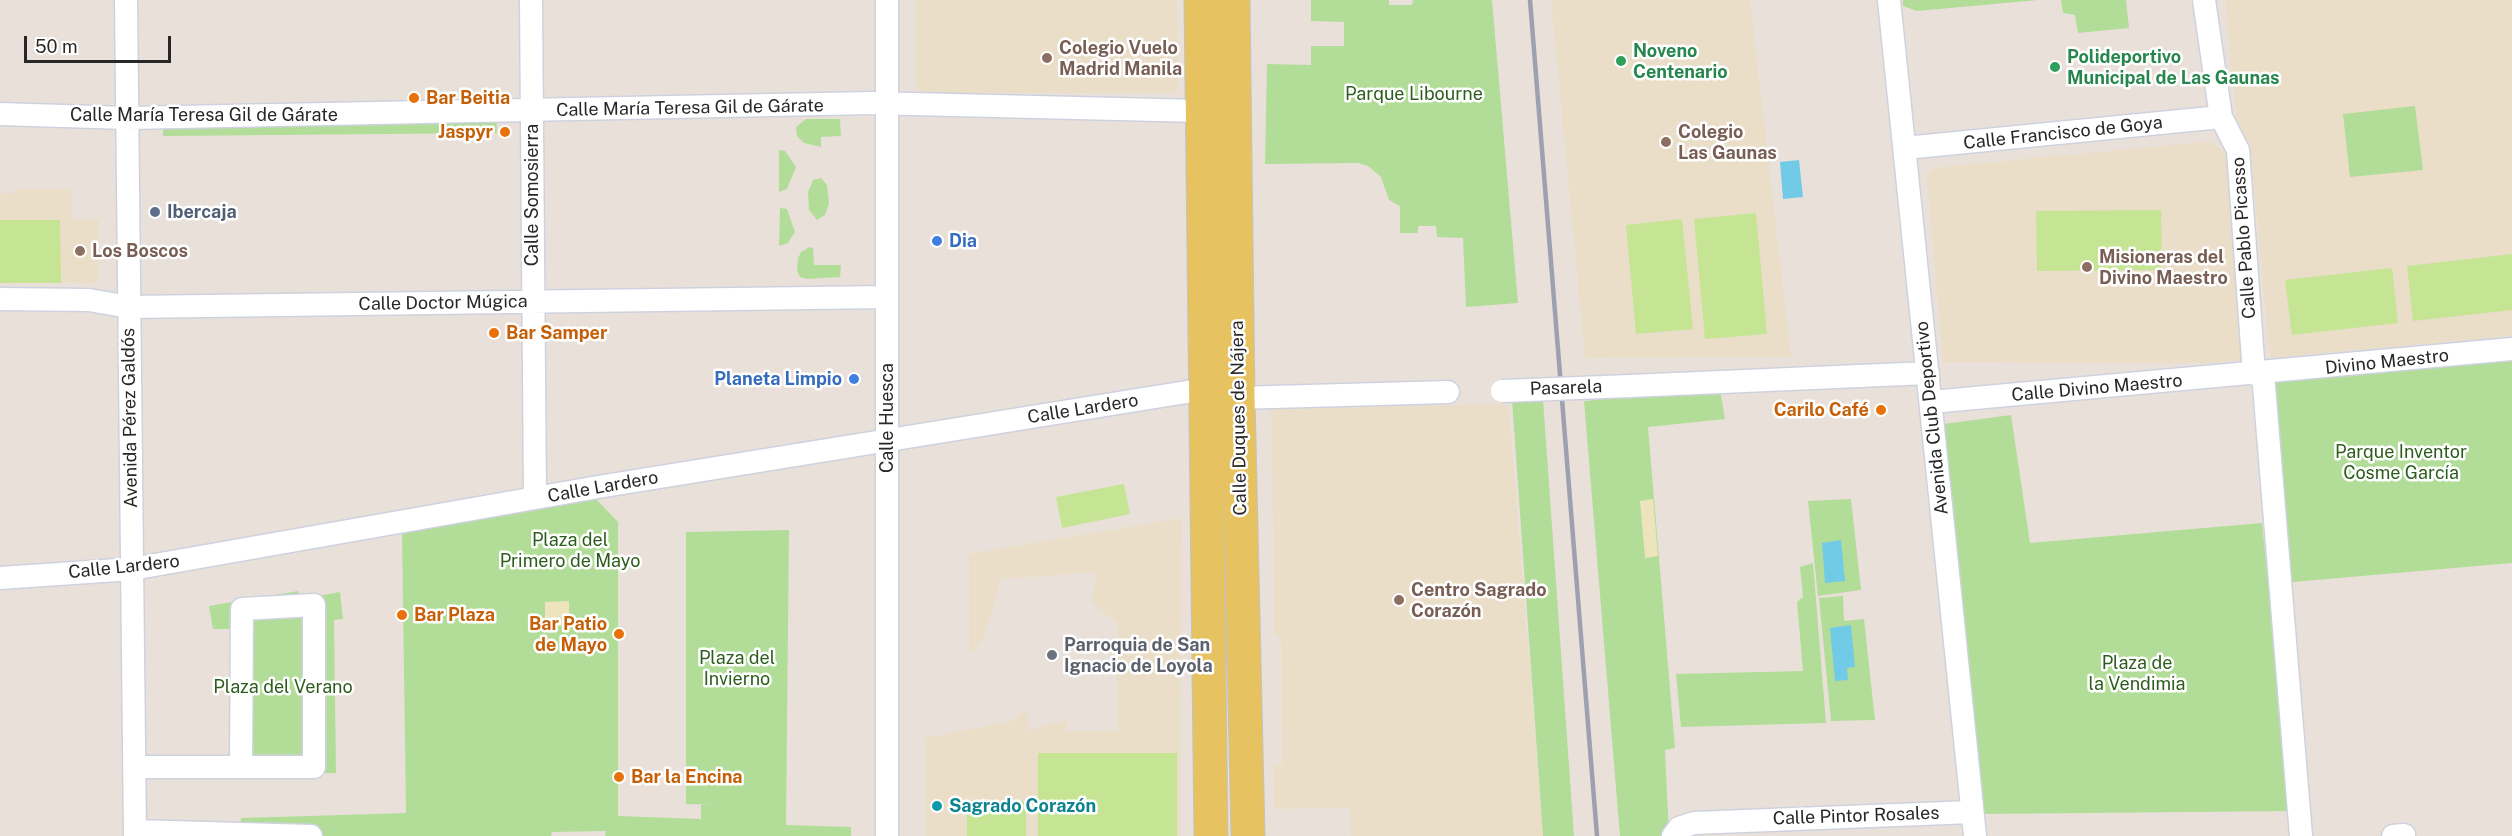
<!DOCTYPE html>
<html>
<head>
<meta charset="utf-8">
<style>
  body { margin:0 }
  #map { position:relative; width:2512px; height:836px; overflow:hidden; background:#e9e1d9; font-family:"Public Sans",sans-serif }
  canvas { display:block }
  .scale { position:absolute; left:24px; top:36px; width:147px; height:27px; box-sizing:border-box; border:3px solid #272727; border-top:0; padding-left:8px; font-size:18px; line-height:21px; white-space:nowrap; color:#272727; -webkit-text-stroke:4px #fff; paint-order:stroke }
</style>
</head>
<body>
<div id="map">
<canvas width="2512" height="836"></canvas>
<div class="scale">50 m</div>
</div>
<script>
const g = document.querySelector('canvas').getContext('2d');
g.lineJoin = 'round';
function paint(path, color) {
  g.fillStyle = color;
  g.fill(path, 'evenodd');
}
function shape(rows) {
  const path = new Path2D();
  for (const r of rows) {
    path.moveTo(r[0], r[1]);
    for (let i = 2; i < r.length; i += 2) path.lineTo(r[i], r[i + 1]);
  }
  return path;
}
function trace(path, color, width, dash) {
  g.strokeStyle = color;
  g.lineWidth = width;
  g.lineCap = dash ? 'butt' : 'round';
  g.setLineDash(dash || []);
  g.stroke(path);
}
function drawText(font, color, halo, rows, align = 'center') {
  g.font = font + ' "Public Sans",sans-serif';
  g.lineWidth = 5;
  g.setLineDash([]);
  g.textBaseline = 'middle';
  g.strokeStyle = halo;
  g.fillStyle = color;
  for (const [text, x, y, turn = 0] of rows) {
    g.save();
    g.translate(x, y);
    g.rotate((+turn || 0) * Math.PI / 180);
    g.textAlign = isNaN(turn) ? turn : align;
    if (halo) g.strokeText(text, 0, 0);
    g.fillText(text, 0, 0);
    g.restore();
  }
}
paint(shape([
  [916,0,1177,0,1179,88,1173,93,922,93,916,86],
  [1551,0,1750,0,1791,357,1585,358],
  [2225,0,2512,0,2512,336,2270,358,2250,145,2238,135],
  [2210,141,2228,156,2247,350,2240,360,2208,363,1943,362,1927,175,1934,168],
  [15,189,71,189,72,220,99,220,99,283,61,283,60,220,0,220,0,193,15,193],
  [1504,404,1509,410,1543,836,1351,836,1350,808,1275,809,1273,766,1282,765,1281,636,1275,637,1271,409],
  [1181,518,1180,836,926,836,925,738,1013,721,1027,709,1028,731,1066,720,1067,731,1117,731,1117,622,1092,603,1096,572,1001,579,983,641,979,641,975,651,969,649,969,554]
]), '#eadec9');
paint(shape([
  [1311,0,1389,0,1389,5,1412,5,1413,0,1492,0,1518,303,1466,307,1463,238,1437,237,1436,226,1418,226,1418,233,1400,233,1400,206,1389,200,1381,177,1368,166,1359,163,1265,164,1267,64,1311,65,1311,46,1344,46,1344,22,1311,21],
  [1903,0,2038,0,1917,11,1903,6],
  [2061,0,2126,0,2129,28,2078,33,2075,15,2063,13],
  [163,105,496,105,497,133,163,136],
  [2415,106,2423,170,2350,177,2343,114],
  [806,119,840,119,841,136,821,137,821,147,804,143,797,136,796,127],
  [779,150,785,151,796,167,787,189,779,192],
  [821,178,827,185,829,203,825,215,817,220,809,210,808,192,813,180],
  [780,208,787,209,795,232,788,243,779,246],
  [810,247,813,248,814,265,841,265,840,277,807,279,800,277,797,270,798,258,801,252],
  [2512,340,2512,563,2281,583,2261,367],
  [1720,389,1725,419,1648,427,1675,748,1665,750,1669,836,1620,836,1584,401],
  [1543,399,1574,836,1543,836,1512,400],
  [2011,415,2030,543,2262,523,2292,811,1984,814,1944,424],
  [595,498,618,522,618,816,701,819,701,805,715,805,686,804,686,532,789,530,786,825,851,827,851,836,605,836,606,831,552,832,551,836,239,836,241,818,406,813,402,533],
  [1851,499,1861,590,1818,596,1808,501],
  [1813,563,1826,723,1681,727,1676,674,1803,671,1797,602,1803,597,1800,567],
  [298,591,301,599,340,592,343,619,334,620,336,773,240,775,231,629,213,629,209,606],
  [1843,596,1844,621,1864,619,1875,720,1831,721,1819,598]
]), '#b2dd98');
paint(shape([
  [1653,499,1658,556,1645,558,1640,501],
  [569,601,569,626,545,626,545,602]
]), '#ede4bd');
paint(shape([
  [2161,210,2162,270,2037,271,2036,211],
  [1756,213,1767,334,1705,339,1694,219],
  [1682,219,1693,329,1636,334,1626,225],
  [0,220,60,220,61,283,0,283],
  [2512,254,2512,310,2413,321,2407,266],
  [2392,268,2398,323,2292,335,2285,280],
  [1124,484,1130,514,1062,528,1056,497],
  [1038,753,1177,753,1177,836,1038,836],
  [967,800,1026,801,1026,836,967,836]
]), '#c5e494');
paint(shape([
  [1799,160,1803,197,1783,199,1780,162],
  [1841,540,1845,581,1825,583,1822,543],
  [1851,625,1855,667,1847,668,1848,680,1835,681,1830,628]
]), '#71cbe6');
const street = shape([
  [126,0,135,836],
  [531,0,535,498],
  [887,0,887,836],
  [1889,0,1975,836],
  [2204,0,2221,117,2238,150,2254,374],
  [0,114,127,118,871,103,1200,111],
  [1905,148,2221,117],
  [0,299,89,300,129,307,887,297],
  [2263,374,2301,836],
  [1630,386,1928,373],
  [1238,398,1448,392],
  [1931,402,2512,349],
  [0,578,132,569,598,487,1205,389],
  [134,767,314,767,314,605,242,609,241,766],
  [135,831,311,836],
  [1673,836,1679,828,1694,823,1972,812],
  [2393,836,2404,835]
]);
const primary = shape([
  [1201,0,1211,836],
  [1233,0,1238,398,1248,836]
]);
trace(street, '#ced2df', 25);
trace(primary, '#c3c3c3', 35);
trace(street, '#fff', 22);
trace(primary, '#e6c260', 33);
trace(shape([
  [1530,0,1597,836]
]), '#9ca0b0', 4.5);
const streetBridge = shape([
  [1502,391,1630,386]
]);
trace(streetBridge, '#ced2df', 25, []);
trace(streetBridge, '#fff', 22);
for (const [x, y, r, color] of [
  [1047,58,6,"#8d6e63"],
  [1621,61,6,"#2e9e5b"],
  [2055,67,6,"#2e9e5b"],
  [414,98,6,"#e8710a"],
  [505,132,6,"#e8710a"],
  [1666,142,6,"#8d6e63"],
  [155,212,6,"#5c6f8a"],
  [937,241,6,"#3f7fe0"],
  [80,251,6,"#8d6e63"],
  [2087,267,6,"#8d6e63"],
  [494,333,6,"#e8710a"],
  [854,379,6,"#3f7fe0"],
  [1881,410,6,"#e8710a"],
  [1399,600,6,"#8d6e63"],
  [402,615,6,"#e8710a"],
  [619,634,6,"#e8710a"],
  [1052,655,6,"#6b7280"],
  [619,777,6,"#e8710a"],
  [937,806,6,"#0f9aa8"]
]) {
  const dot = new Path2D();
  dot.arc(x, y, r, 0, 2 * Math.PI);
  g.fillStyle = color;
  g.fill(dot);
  trace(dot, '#fff', 2);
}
drawText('bold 18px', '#785e54', '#fff', [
  ["Colegio Vuelo",1059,48],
  ["Madrid Manila",1059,69],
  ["Colegio",1678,132],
  ["Las Gaunas",1678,153],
  ["Los Boscos",92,251],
  ["Misioneras del",2099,257],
  ["Divino Maestro",2099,278],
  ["Centro Sagrado",1411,590],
  ["Corazón",1411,611]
], 'left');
drawText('bold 18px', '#27864d', '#fff', [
  ["Noveno",1633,51],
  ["Centenario",1633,72],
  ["Polideportivo",2067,57],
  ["Municipal de Las Gaunas",2067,78]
], 'left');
drawText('18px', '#2d5d1d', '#fff', [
  ["Parque Libourne",1414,94],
  ["Parque Inventor",2401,452],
  ["Cosme García",2401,473],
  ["Plaza del",570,540],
  ["Primero de Mayo",570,561],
  ["Plaza del",737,658],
  ["Invierno",737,679],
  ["Plaza de",2137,663],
  ["la Vendimia",2137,684],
  ["Plaza del Verano",283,687]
]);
drawText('bold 18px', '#c56008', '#fff', [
  ["Bar Beitia",426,98],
  ["Jaspyr",493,132,"right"],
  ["Bar Samper",506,333],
  ["Carilo Café",1869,410,"right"],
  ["Bar Plaza",414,615],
  ["Bar Patio",607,624,"right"],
  ["de Mayo",607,645,"right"],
  ["Bar la Encina",631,777]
], 'left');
drawText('18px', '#272727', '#fff', [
  ["Calle María Teresa Gil de Gárate",690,108,-1],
  ["Calle María Teresa Gil de Gárate",204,115],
  ["Calle Francisco de Goya",2063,133,-6],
  ["Calle Somosierra",532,195,-90],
  ["Calle Pablo Picasso",2244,238,-94],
  ["Calle Doctor Múgica",443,303,-1],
  ["Divino Maestro",2387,362,-6],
  ["Pasarela",1566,388,-2],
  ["Calle Divino Maestro",2097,388,-5],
  ["Calle Lardero",1083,409,-9],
  ["Avenida Pérez Galdós",130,418,-91],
  ["Calle Huesca",887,418,-90],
  ["Calle Duques de Nájera",1239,418,-91],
  ["Avenida Club Deportivo",1932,418,-96],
  ["Calle Lardero",603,487,-10],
  ["Calle Lardero",124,567,-6],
  ["Calle Pintor Rosales",1856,816,-2]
]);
drawText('bold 18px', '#4e5e75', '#fff', [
  ["Ibercaja",167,212]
], 'left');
drawText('bold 18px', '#366cbe', '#fff', [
  ["Dia",949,241],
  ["Planeta Limpio",842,379,"right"]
], 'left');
drawText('bold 18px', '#5b616d', '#fff', [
  ["Parroquia de San",1064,645],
  ["Ignacio de Loyola",1064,666]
], 'left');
drawText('bold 18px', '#0d838f', '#fff', [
  ["Sagrado Corazón",949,806]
], 'left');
</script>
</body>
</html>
